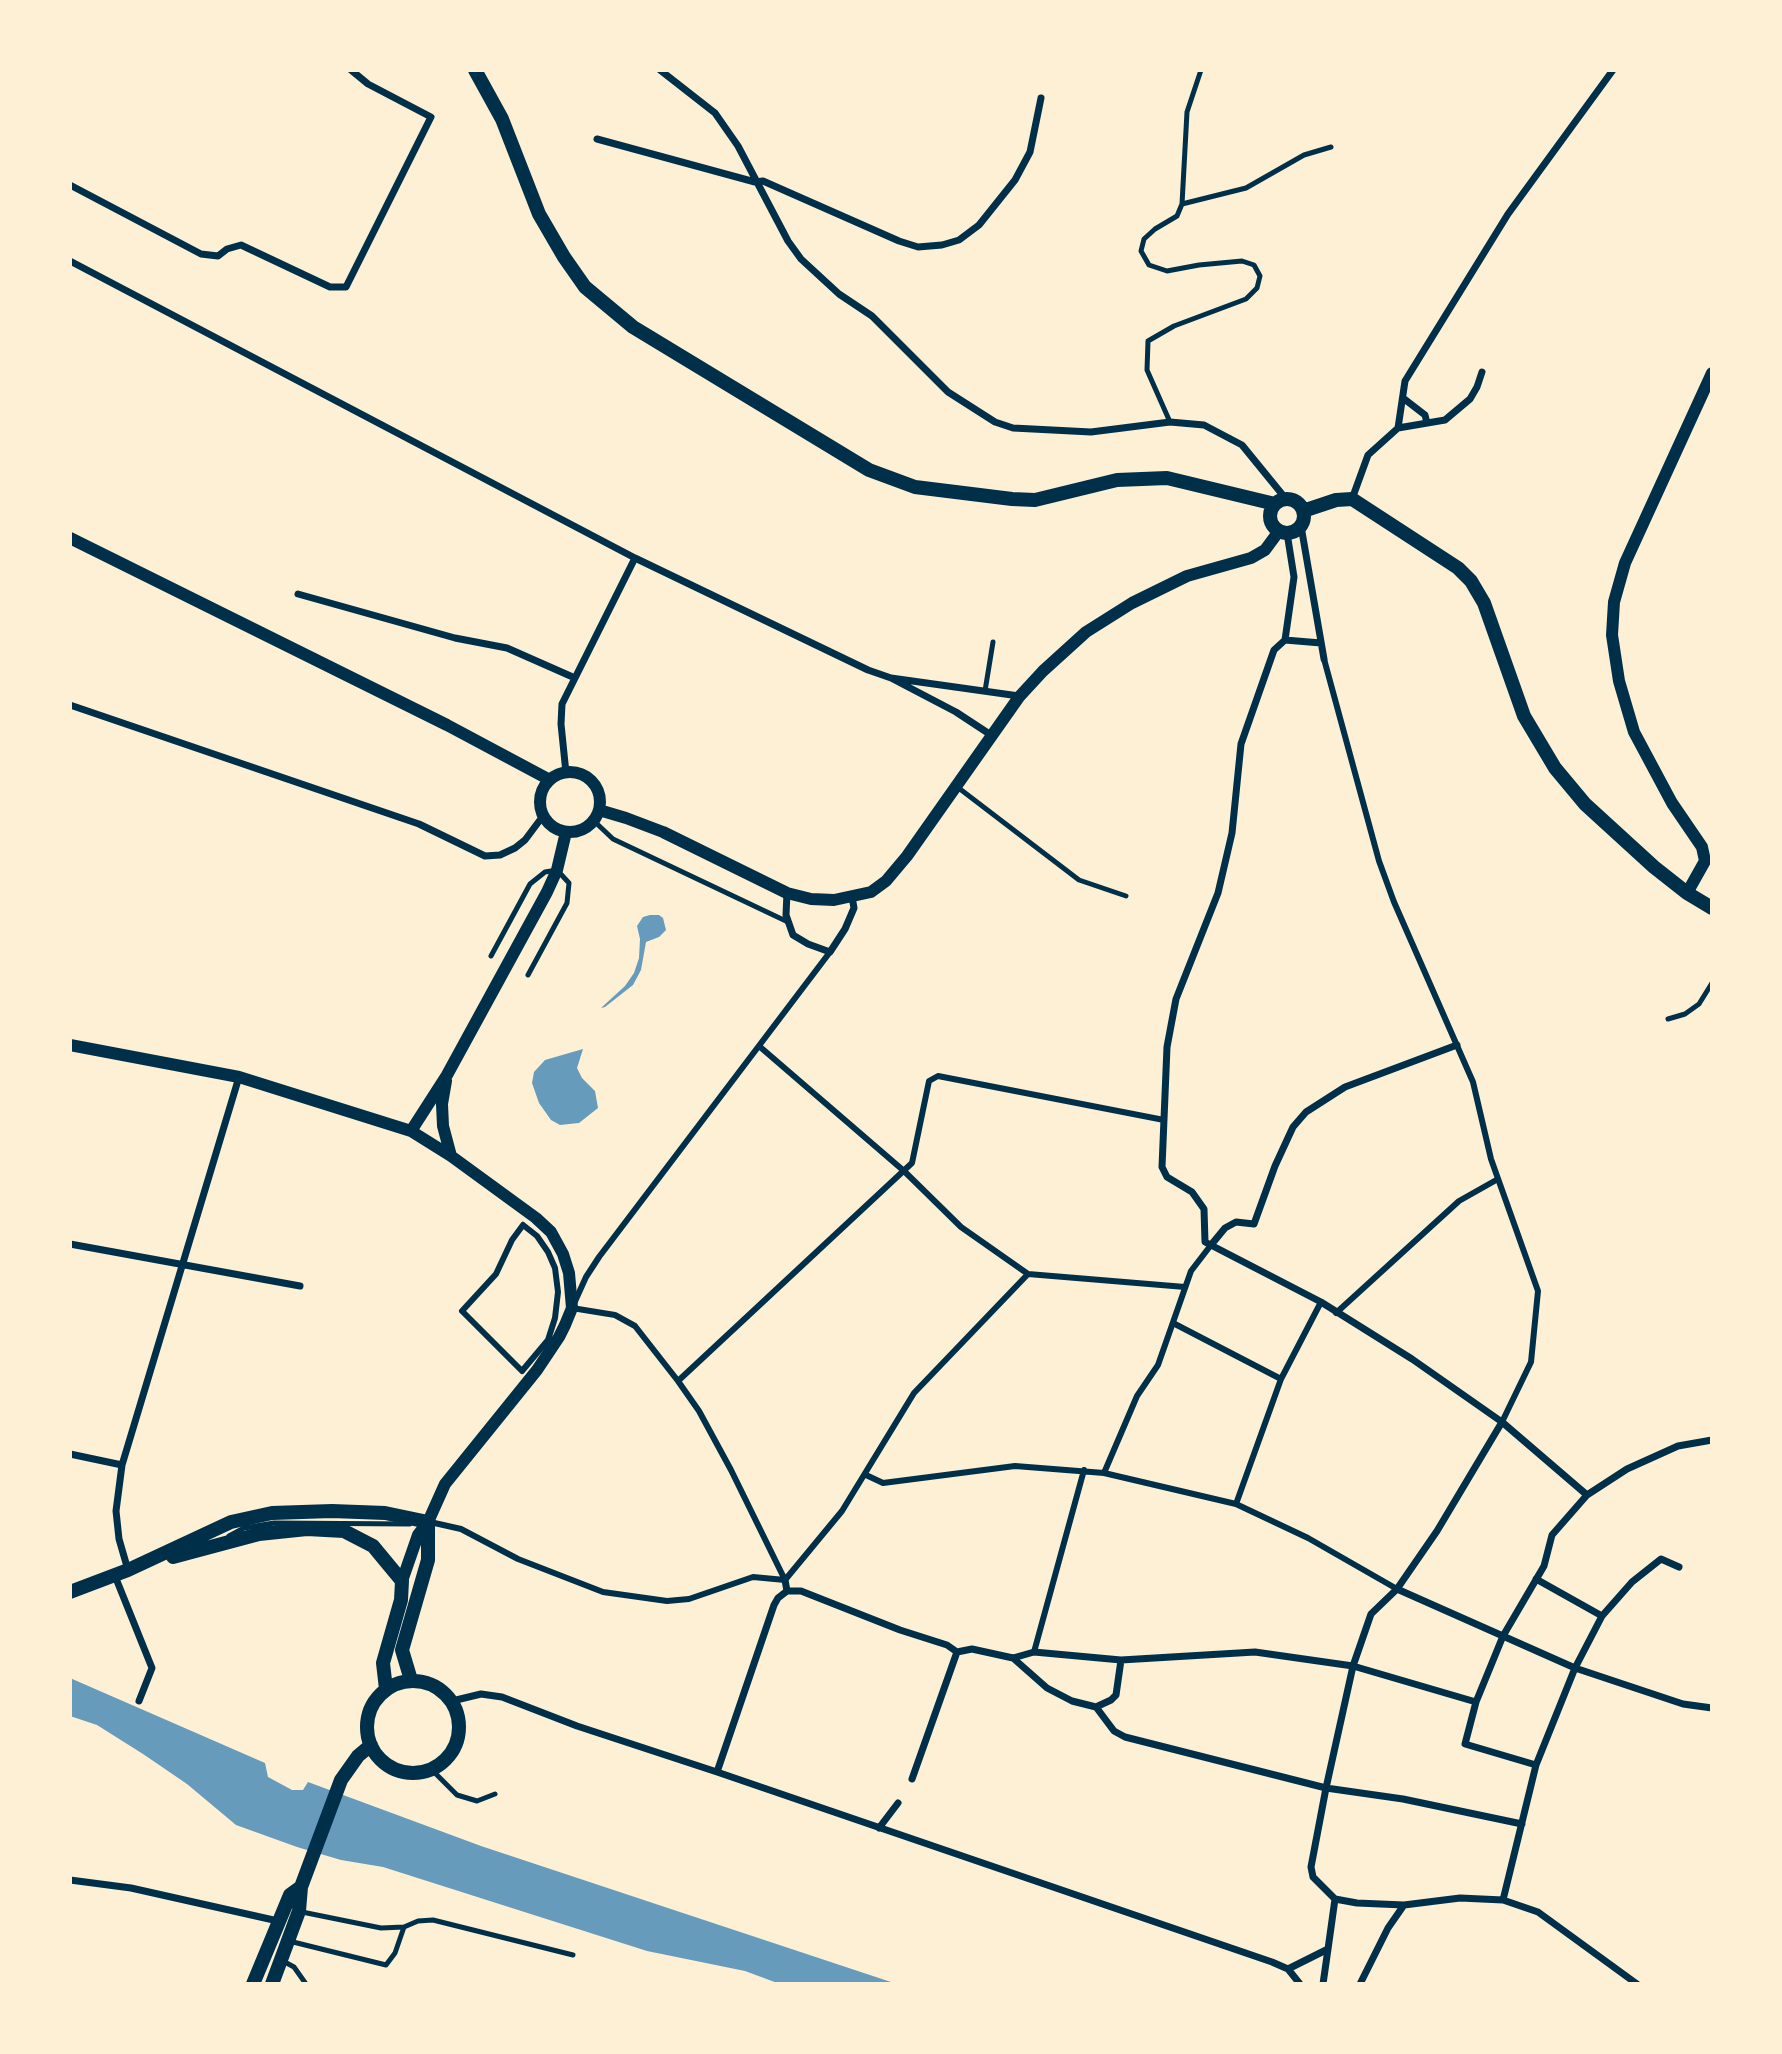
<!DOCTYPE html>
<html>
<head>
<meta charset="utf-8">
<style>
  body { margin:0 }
  #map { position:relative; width:1782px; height:2054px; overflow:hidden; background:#fdf0d5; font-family:"Sofia Sans Condensed",sans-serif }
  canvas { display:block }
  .frame { position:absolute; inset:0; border:72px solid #fdf0d5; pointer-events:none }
</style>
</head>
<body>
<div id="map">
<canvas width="1782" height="2054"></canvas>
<div class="frame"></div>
</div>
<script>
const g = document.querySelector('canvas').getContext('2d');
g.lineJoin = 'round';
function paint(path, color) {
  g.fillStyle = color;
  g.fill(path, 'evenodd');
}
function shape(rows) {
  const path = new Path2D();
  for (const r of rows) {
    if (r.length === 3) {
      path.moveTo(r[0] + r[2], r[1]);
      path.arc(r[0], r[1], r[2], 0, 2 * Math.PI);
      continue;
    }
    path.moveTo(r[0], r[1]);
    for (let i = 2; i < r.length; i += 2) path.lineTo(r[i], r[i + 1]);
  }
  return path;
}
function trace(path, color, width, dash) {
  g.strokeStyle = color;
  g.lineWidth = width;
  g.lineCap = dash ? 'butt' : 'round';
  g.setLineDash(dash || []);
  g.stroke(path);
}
paint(shape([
  [650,915,659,915,663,918,666,930,659,937,646,942,641,970,633,985,605,1007,601,1008,625,986,634,973,639,958,640,939,637,926,643,917],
  [583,1049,577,1068,582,1078,595,1091,598,1108,579,1123,560,1125,551,1120,539,1103,532,1083,534,1072,545,1060],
  [70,1678,265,1763,268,1777,292,1790,303,1790,308,1782,481,1846,897,1984,780,1984,745,1971,647,1951,383,1867,341,1860,297,1847,236,1825,187,1784,143,1754,97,1725,70,1716]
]), '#669bbc');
trace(shape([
  [1182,204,1246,188,1304,155,1331,147],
  [1170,422,1147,370,1148,341,1174,326,1246,299,1257,288,1260,276,1254,265,1242,261,1199,265,1167,271,1149,265,1141,251,1144,239,1155,229,1177,216,1182,204,1187,112,1201,70],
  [985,691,993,642],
  [956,786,1079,880,1126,896],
  [594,821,613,839,788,922],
  [491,956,530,884,545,872,557,870,569,883,567,903,528,975],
  [1668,1019,1685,1014,1699,1004,1712,983],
  [229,1536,244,1528,274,1523,410,1524],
  [431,1769,457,1795,477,1801,495,1794],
  [302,1912,381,1928,404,1927,418,1921,433,1920,573,1955],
  [289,1941,386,1965,395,1953,404,1927],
  [281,1960,294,1967,306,1984]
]), '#003049', 5);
trace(shape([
  [1324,659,1379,861,1394,902,1473,1082,1491,1159,1538,1291,1531,1362,1502,1422],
  [759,1046,904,1171,961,1227,1028,1274,1185,1287],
  [523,1225,537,1236,548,1252,555,1268,558,1292,555,1318,548,1340,522,1371,462,1311,496,1274,512,1240,523,1225],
  [1336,1313,1459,1201,1498,1179],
  [1173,1323,1281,1379],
  [678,1381,912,1163,929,1081,938,1076,1164,1120],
  [1104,1473,1137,1396,1158,1365,1191,1271,1211,1245],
  [866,1475,883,1483,1015,1466,1104,1473,1236,1504,1308,1538,1397,1589],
  [1236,1504,1281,1379,1321,1302],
  [430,1522,461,1529,518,1559,603,1592,667,1601,689,1599,753,1577,785,1580],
  [785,1580,731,1470,699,1411,678,1381,635,1326,615,1315,572,1308,586,1277,599,1257,830,952],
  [785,1580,842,1511,914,1393,1028,1274],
  [1034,1652,1084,1470]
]), '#003049', 6);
trace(shape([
  [660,70,715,113,738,146,788,241,801,259,839,294,872,316,948,392,995,422,1013,428,1091,432,1170,422,1204,425,1242,445,1286,499],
  [597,139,755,182,763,181,899,241,918,247,942,245,959,240,979,225,1015,180,1030,152,1041,98],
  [70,185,201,254,218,256,227,249,241,245,330,287,346,287,431,117,368,84,351,70],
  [70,261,635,558,868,670,891,678],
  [1403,398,1425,415,1427,423],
  [1398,428,1445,420,1470,399,1477,387,1482,372],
  [1352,499,1368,455,1398,428,1405,381,1508,214,1613,70],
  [1301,526,1324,659],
  [298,594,455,638,507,648,575,678],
  [1285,640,1274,650,1241,744,1232,833,1218,893,1176,999,1167,1047,1162,1167,1167,1177,1192,1192,1204,1209,1205,1242,1321,1302,1412,1359,1502,1422,1587,1495],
  [1285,640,1294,577,1287,533],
  [1285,640,1321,643],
  [70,705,419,824,485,856,500,855,515,848,525,840,543,816],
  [991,735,956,712,891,678,1019,696],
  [566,773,561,724,562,704,635,558],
  [787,893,786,915,793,935,808,944,830,952,845,929,854,908,852,897],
  [70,1244,300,1286],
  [1211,1245,1225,1228,1236,1222,1254,1224,1275,1166,1293,1127,1306,1112,1345,1087,1457,1045],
  [70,1454,122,1465],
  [128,1570,119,1539,116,1511,122,1465,239,1077],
  [115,1576,152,1668,139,1701],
  [1536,1579,1602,1616],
  [785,1580,787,1591],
  [1397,1589,1575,1668,1683,1704,1712,1708],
  [787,1591,801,1591,900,1630,947,1645,957,1652,972,1649,1013,1658,1034,1652,1121,1660,1255,1652,1353,1666,1476,1702],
  [1013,1658,1047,1688,1072,1701,1096,1707,1111,1700,1116,1695,1121,1660],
  [452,1701,481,1694,502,1697,577,1726,717,1772,1272,1962,1288,1969,1300,1984],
  [1096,1707,1114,1731,1125,1737,1326,1788,1403,1799,1522,1824],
  [1536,1765,1465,1744,1476,1702,1503,1636,1544,1566,1552,1535,1587,1495,1627,1469,1678,1446,1712,1440],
  [717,1772,774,1605,778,1598,787,1591],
  [912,1779,957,1652],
  [879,1828,898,1803],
  [70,1880,131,1888,278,1921],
  [1503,1900,1536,1765,1575,1668,1602,1616,1632,1582,1661,1559,1679,1567],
  [1404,1905,1357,1903,1335,1899,1313,1877,1311,1867,1326,1788,1353,1666,1371,1614,1397,1589,1437,1531,1502,1422],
  [1288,1969,1328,1949,1335,1899],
  [1323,1984,1328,1949],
  [1360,1984,1388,1928,1404,1905,1460,1898,1503,1900,1538,1912,1637,1984]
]), '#003049', 7);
trace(shape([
  [70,538,447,725,550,780],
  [570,802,30],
  [599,810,626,818,663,832,787,893,811,899,834,900,871,892,886,881,907,856,1019,697,1043,671,1086,632,1132,603,1187,576,1251,558,1265,550,1279,531],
  [1687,893,1705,861,1702,847,1672,803,1634,732,1619,681,1612,635,1614,602,1625,563,1712,373],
  [70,1045,239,1077,411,1131,451,1156,536,1218,551,1232,563,1254,569,1273,572,1308,565,1325,559,1337,537,1370,445,1484,428,1522,418,1535,402,1581],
  [446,1081,442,1104,443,1126,451,1156],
  [411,1131,447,1075,547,892,557,870,566,832]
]), '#003049', 12);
trace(shape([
  [475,70,502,119,539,214,564,257,585,287,633,327,869,470,915,487,1012,499,1035,500,1117,480,1167,478,1275,504],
  [1287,516,17],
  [1303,511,1336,500,1352,499,1458,568,1471,581,1484,603,1524,716,1555,768,1585,804,1654,867,1687,893,1712,908],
  [173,1557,259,1534,307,1529,344,1531,373,1546,402,1581,401,1600,383,1663,386,1689],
  [70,1592,128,1570,231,1522,272,1513,332,1511,385,1513,428,1522,428,1560,402,1650,411,1680],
  [413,1727,46],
  [253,1984,290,1895,301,1887],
  [272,1984,299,1911,301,1887,341,1780,358,1756,371,1745]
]), '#003049', 14);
</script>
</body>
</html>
